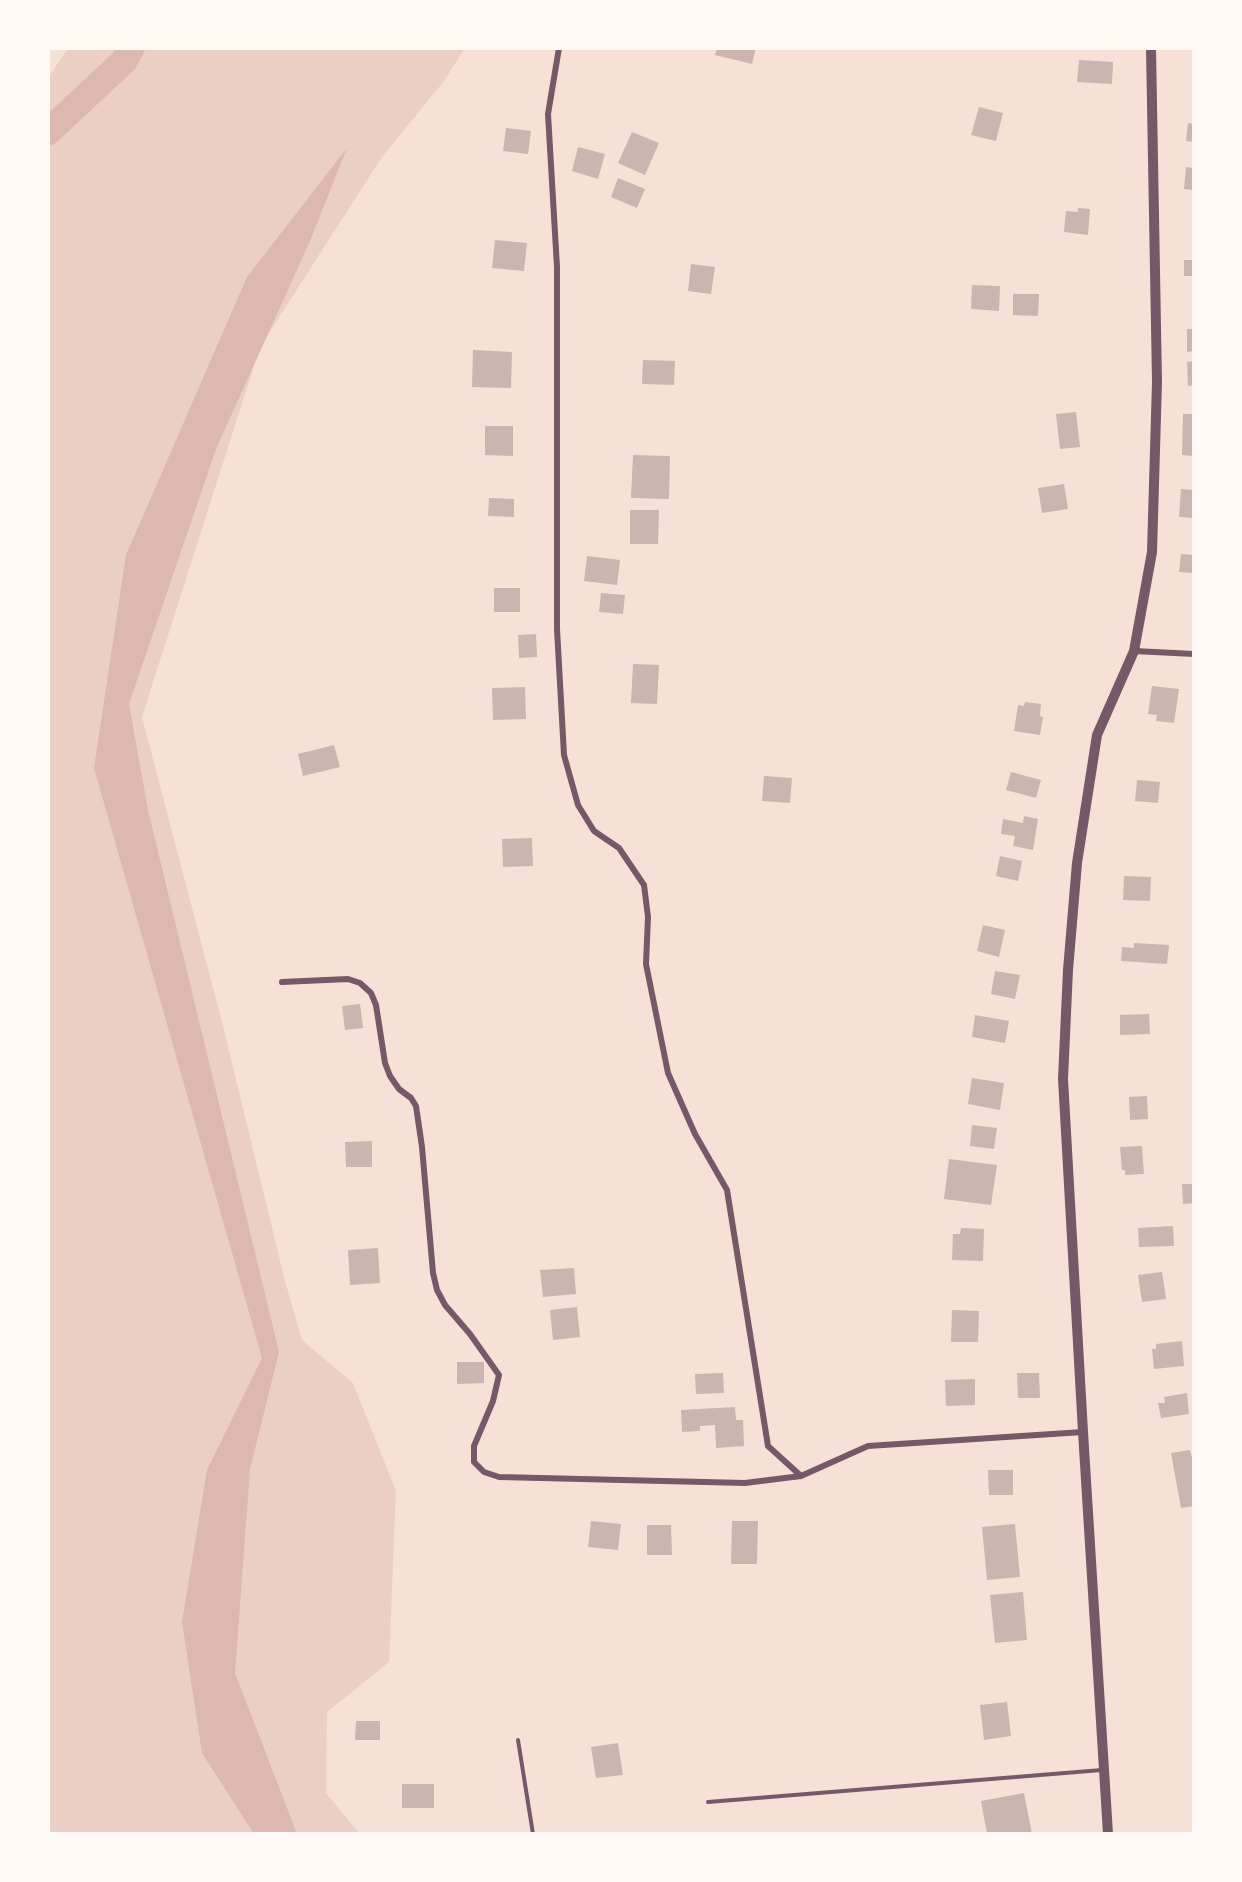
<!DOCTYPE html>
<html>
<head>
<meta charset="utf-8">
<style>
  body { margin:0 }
  #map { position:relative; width:1242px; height:1882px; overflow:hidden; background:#f7e1d7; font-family:"Source Sans 3",sans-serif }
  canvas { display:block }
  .frame { position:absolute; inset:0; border:50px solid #fffaf5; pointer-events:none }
</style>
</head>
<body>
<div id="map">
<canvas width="1242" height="1882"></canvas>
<div class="frame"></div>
</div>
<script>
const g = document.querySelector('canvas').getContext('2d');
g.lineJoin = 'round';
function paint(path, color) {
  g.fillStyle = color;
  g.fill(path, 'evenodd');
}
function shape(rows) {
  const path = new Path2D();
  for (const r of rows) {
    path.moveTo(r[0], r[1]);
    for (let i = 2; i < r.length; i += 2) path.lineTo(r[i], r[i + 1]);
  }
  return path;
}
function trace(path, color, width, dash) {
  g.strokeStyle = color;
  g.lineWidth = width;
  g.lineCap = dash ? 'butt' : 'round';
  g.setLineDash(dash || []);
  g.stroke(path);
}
paint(shape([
  [68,48,465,48,444,81,382,157,260,347,142,717,223,1026,285,1281,302,1340,353,1383,396,1491,389,1662,327,1712,326,1793,360,1834,48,1834,48,78]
]), '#ebcfc5');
paint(shape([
  [347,148,310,241,216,449,129,704,148,810,279,1352,250,1469,235,1673,297,1834,254,1834,202,1753,182,1622,207,1470,262,1358,94,768,126,555,247,277]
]), '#dcb8b0');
trace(shape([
  [48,132,124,61,131,48]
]), '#dcb8b0', 27);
paint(shape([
  [717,48,756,48,752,64,715,55],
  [1079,60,1113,62,1112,84,1077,82],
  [979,107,1003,113,996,141,971,135],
  [1188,123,1194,124,1194,142,1186,141],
  [506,128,531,131,528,154,503,151],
  [632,132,659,143,645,175,618,163],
  [578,147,605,154,598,179,572,171],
  [1186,167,1194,168,1194,190,1184,189],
  [618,178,645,189,637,208,611,197],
  [1078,208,1090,209,1088,235,1064,232,1066,211,1078,212],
  [495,240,527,243,524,271,492,268],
  [1184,260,1194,260,1194,276,1184,276],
  [691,264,715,267,711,294,688,291],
  [972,285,1000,286,999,311,971,309],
  [1013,294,1039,294,1038,316,1013,315],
  [1187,329,1194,329,1194,351,1187,352],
  [473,350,512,352,511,388,472,387],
  [643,360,675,361,674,385,642,384],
  [1194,361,1194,385,1188,386,1187,362],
  [1076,412,1080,447,1060,449,1056,414],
  [1183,414,1194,414,1194,456,1182,455],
  [485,426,513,426,513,456,485,455],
  [633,455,670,456,669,499,631,498],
  [1064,484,1068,509,1042,513,1038,488],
  [1181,489,1194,490,1194,518,1179,517],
  [489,498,514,499,514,517,488,516],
  [630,510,659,510,658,544,630,544],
  [1181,554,1194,555,1194,573,1179,572],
  [587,556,620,560,617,585,584,581],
  [494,588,520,588,520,612,494,612],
  [601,593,625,595,623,614,599,612],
  [536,634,537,657,519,658,518,635],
  [633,664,659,665,657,704,631,703],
  [1152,686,1179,689,1174,723,1156,721,1157,715,1148,714],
  [525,687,526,719,493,720,492,688],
  [1025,702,1041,704,1040,716,1043,717,1040,735,1014,731,1018,705,1024,706],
  [334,745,340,767,303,776,298,754],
  [1011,772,1041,780,1036,798,1006,790],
  [764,776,792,778,790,803,762,801],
  [1137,780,1160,782,1158,803,1135,801],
  [1024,816,1038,819,1033,850,1013,846,1015,836,1001,834,1003,819,1023,823],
  [532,838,533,866,503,867,502,839],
  [1000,856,1022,861,1018,881,996,876],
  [1124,876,1151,877,1150,901,1123,900],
  [983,925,1005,930,999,957,977,951],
  [1134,943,1169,945,1167,964,1121,961,1122,947,1134,948],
  [995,971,1020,975,1015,999,991,994],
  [360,1004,363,1028,345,1030,342,1006],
  [1149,1014,1150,1034,1120,1035,1120,1015],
  [975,1015,1009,1021,1005,1043,972,1037],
  [972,1078,1004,1083,1000,1110,968,1104],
  [1147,1096,1148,1119,1130,1120,1129,1097],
  [972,1125,997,1128,994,1149,970,1146],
  [372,1141,372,1167,346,1167,345,1142],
  [1142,1146,1144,1174,1125,1175,1125,1170,1122,1170,1120,1147],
  [949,1159,997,1165,991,1205,944,1199],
  [1182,1184,1194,1184,1194,1203,1183,1204],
  [1173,1226,1174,1246,1139,1247,1138,1228],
  [961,1228,984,1229,983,1261,952,1260,953,1234,960,1234],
  [378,1248,380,1283,350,1285,348,1250],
  [574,1268,576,1294,543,1297,540,1270],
  [1162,1272,1166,1299,1142,1302,1138,1275],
  [577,1307,580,1337,553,1340,550,1310],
  [952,1310,979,1311,978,1342,951,1342],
  [1182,1341,1184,1366,1154,1369,1152,1349,1156,1349,1156,1344],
  [457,1362,484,1362,484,1383,457,1384],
  [723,1373,724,1393,696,1394,695,1374],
  [1017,1373,1039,1373,1040,1398,1018,1398],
  [975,1379,975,1405,946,1406,945,1380],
  [1187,1393,1189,1414,1161,1418,1158,1403,1165,1403,1164,1397],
  [735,1407,736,1420,743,1420,744,1446,716,1448,715,1425,700,1426,700,1431,682,1432,681,1410],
  [1190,1450,1194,1466,1194,1506,1181,1508,1171,1453],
  [988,1470,1013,1470,1013,1495,989,1495],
  [591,1521,621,1524,618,1550,588,1547],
  [732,1521,758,1521,757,1564,731,1564],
  [1015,1524,1020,1577,987,1580,982,1527],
  [647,1525,671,1525,672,1555,647,1555],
  [1023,1592,1027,1640,995,1643,990,1595],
  [1007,1702,1011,1736,984,1740,980,1705],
  [356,1721,380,1721,380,1740,355,1740],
  [618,1743,623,1775,596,1778,591,1747],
  [402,1784,434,1784,434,1808,402,1808],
  [1024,1793,1032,1834,987,1834,981,1801]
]), '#ccb4b1');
trace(shape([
  [518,1740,533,1834],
  [708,1802,1102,1770]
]), '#755966', 4);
trace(shape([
  [559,48,548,114,557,267,557,629,564,755,578,805,594,831,619,848,644,885,648,917,646,964,668,1073,695,1134,727,1190,768,1446,801,1476],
  [1134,651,1194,654],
  [282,982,348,979,360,983,371,993,376,1005,385,1063,390,1076,399,1089,411,1098,416,1106,422,1147,433,1273,437,1290,445,1305,470,1334,499,1375,493,1401,474,1446,474,1462,484,1472,499,1477,745,1483,801,1476,868,1446,1083,1432]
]), '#755966', 6);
trace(shape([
  [1108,1834,1083,1432,1063,1079,1068,970,1077,863,1097,735,1134,651,1152,552,1157,382,1151,48]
]), '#755966', 10);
</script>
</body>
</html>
